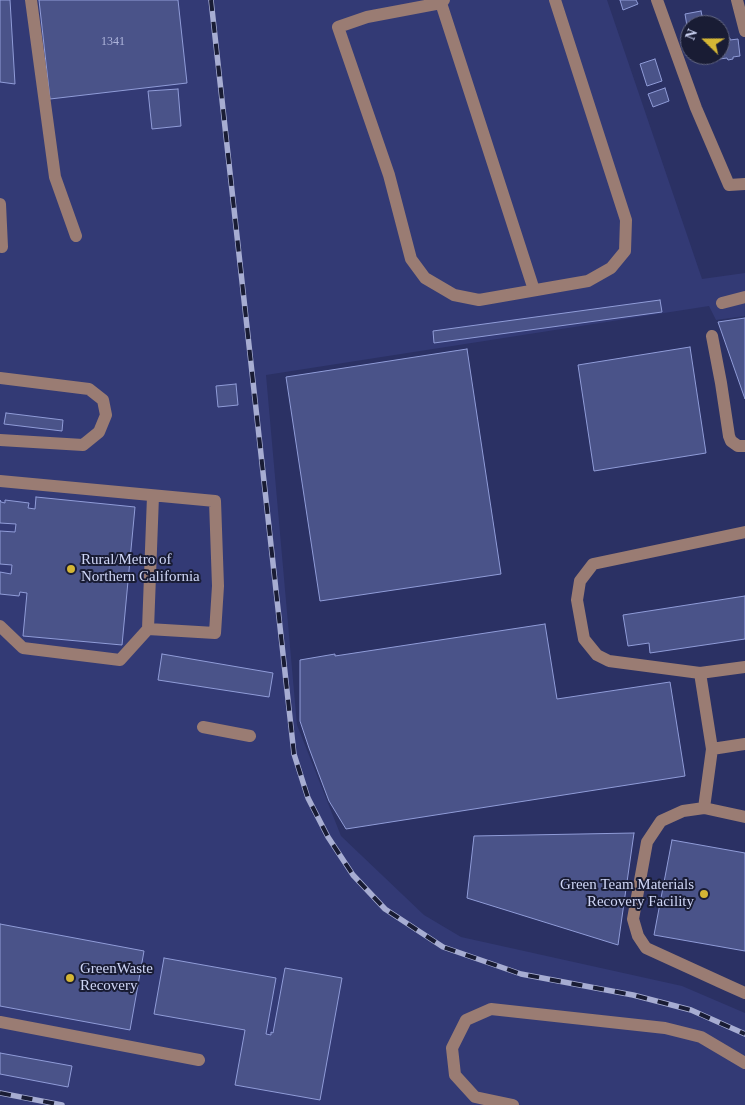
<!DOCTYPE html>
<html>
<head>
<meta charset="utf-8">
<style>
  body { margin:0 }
  #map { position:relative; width:745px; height:1105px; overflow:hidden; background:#2b3164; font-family:Georgia,serif }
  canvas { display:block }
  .north { position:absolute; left:680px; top:15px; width:50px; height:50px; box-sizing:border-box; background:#191c34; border:1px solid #626682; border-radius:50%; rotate:292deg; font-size:14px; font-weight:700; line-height:20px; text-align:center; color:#cfd6f6 }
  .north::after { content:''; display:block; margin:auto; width:18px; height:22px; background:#d4b635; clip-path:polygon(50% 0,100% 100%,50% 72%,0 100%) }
</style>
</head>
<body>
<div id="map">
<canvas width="745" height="1105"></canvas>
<div class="north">N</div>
</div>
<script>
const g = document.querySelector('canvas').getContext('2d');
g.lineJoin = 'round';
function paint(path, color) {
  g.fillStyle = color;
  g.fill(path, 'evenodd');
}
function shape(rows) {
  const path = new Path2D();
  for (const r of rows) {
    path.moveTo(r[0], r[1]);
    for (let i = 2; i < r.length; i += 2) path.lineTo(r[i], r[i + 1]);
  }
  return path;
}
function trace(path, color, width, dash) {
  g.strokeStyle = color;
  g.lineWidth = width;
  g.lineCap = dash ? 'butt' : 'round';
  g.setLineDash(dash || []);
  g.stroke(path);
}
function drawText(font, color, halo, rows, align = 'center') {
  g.font = font + ' Georgia,serif';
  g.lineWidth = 4;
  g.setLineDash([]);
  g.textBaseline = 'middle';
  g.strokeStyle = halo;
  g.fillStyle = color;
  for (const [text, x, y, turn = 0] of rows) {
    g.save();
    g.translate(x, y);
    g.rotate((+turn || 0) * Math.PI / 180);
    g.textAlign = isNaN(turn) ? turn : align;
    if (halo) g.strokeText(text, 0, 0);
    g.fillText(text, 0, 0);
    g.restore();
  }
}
paint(shape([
  [0,0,607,0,702,279,745,273,745,316,716,320,709,306,266,375,297,725,341,836,424,915,461,937,682,986,745,1013,745,1105,0,1105]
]), '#333a75');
const building = shape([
  [0,0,10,0,15,84,0,82,0,0],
  [39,0,178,0,187,83,50,99,39,0],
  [620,0,636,0,638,4,623,10,620,0],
  [701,11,704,25,690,25,689,38,685,14,701,11],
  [724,38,730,38,730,40,738,39,740,56,733,57,733,59,728,60,727,58,712,60,711,55,720,55,720,41,725,41,724,38],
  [655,59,662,81,647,86,640,64,655,59],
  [665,88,669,101,653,107,648,94,665,88],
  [178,89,181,126,152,129,148,91,178,89],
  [660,300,662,312,434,343,433,331,660,300],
  [745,318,745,399,718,322,745,318],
  [690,347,706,453,594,471,578,365,690,347],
  [467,349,501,574,320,601,286,377,467,349],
  [236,384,238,405,218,407,216,386,236,384],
  [6,413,63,420,62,431,4,424,6,413],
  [36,497,135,507,122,645,23,636,27,593,20,592,19,596,0,594,0,572,11,574,12,565,0,564,0,531,15,532,16,524,0,523,0,500,1,502,5,503,5,500,29,503,28,508,35,509,36,497],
  [745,596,745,639,650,653,649,643,628,646,623,615,745,596],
  [545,624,557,699,670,682,685,776,346,829,329,801,309,748,300,721,300,660,335,654,335,656,545,624],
  [162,654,273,673,269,697,158,680,162,654],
  [634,833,618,945,467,898,474,836,634,833],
  [672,840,745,853,745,951,654,935,672,840],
  [0,924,144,951,130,1030,0,1006,0,924],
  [164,958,276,978,266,1034,271,1035,271,1032,273,1033,285,968,342,978,320,1100,235,1085,245,1030,154,1014,164,958],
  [0,1053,72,1066,68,1087,0,1074,0,1053]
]);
paint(building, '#4a5389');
trace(building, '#909cd8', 1);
trace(shape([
  [31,0,55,177,76,236],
  [444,0,441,3,367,17,338,27,389,175,411,259,425,278,454,295,479,300,588,281,611,268,625,251,626,220,555,0],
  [657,0,696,108,729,185,745,184],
  [737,0,745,31],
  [441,3,534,290],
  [0,204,2,247],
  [722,303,745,297],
  [712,336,721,383,729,436,731,441,738,446,745,446],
  [0,378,89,389,103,400,106,415,99,432,83,445,0,440],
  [0,481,215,501,218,586,215,633,148,629,153,496],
  [0,626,23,648,120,660,148,629],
  [745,667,700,673,712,749,704,808,683,811,661,821,647,842,633,919,638,936,646,948,727,985,745,993],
  [700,673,609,661,597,655,584,639,577,600,580,581,593,564,745,532],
  [203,727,250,736],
  [712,749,745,744],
  [704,808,745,817],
  [0,1022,199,1060],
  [513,1105,475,1097,455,1075,452,1048,466,1020,491,1009,665,1028,701,1037,745,1063]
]), '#9a7c73', 12);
const rail = shape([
  [211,0,294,754,308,798,328,837,353,875,385,909,443,947,521,974,633,995,691,1010,745,1034],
  [0,1093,62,1105]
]);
trace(rail, '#a7add2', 5.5);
trace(rail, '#191c34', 4, [11]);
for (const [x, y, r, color] of [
  [71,569,5,"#d4b635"],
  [704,894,5,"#d4b635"],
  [70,978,5,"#d4b635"]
]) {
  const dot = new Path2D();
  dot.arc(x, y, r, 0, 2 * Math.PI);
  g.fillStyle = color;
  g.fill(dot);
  trace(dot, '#191c34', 2);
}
drawText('12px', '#aeb5db', null, [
  ["1341",113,42]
]);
drawText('15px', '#cfd6f6', '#191c34', [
  ["Rural/Metro of",81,560],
  ["Northern California",81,577],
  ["Green Team Materials",694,885,"right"],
  ["Recovery Facility",694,902,"right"],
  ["GreenWaste",80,969],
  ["Recovery",80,986]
], 'left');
</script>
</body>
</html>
